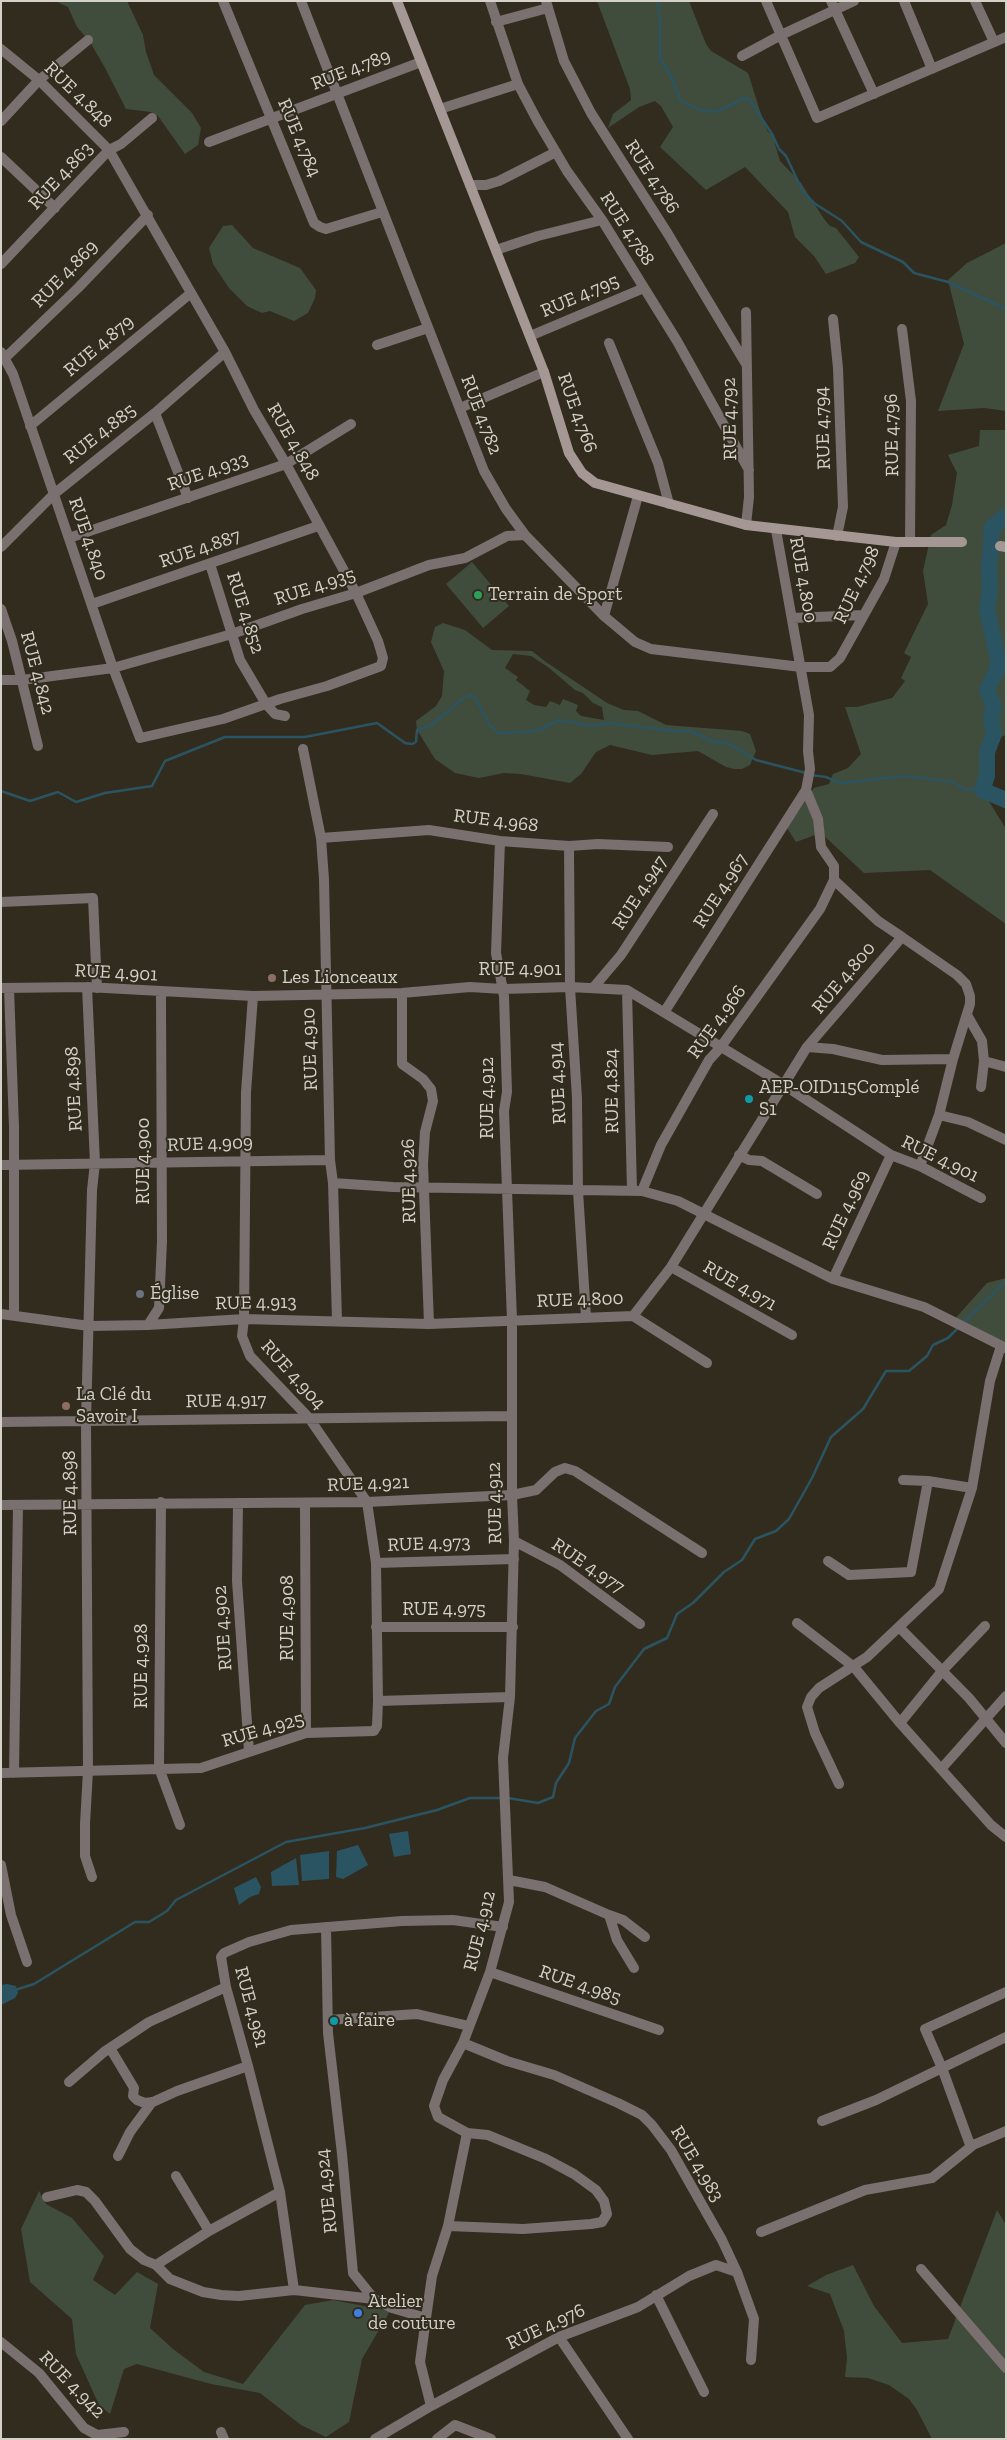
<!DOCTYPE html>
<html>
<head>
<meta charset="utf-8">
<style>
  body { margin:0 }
  #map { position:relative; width:1007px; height:2440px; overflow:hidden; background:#312c1e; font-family:"Zilla Slab",serif }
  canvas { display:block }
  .frame { position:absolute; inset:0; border:2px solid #d4d1c8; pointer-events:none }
</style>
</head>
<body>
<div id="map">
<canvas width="1007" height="2440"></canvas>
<div class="frame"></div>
</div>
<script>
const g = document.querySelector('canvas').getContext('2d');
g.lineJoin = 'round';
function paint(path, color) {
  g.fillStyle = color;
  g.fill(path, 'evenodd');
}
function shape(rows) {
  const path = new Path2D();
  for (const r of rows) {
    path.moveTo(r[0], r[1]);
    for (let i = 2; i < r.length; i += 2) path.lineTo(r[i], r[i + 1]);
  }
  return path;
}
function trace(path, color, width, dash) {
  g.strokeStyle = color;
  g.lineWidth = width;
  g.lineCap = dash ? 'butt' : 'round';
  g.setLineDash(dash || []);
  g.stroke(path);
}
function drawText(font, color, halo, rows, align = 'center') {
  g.font = font + ' "Zilla Slab",serif';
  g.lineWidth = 4;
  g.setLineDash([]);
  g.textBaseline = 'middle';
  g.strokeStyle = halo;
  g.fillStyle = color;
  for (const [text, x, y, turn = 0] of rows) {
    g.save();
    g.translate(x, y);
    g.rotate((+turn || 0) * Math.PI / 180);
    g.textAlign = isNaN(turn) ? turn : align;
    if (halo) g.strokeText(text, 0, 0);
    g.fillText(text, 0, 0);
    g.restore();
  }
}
paint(shape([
  [55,1,127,1,143,35,146,52,154,75,192,113,201,128,198,145,185,154,158,116,151,112,126,109,104,66,90,42,77,27,68,7],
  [597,1,689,1,706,44,711,51,748,73,760,111,768,132,772,134,780,161,801,183,824,219,830,226,836,228,859,257,855,263,826,274,814,256,795,237,788,212,745,167,706,190,660,147,673,127,661,106,655,101,639,107,608,128,613,114,631,100,630,89],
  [232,225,253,248,300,268,316,290,315,298,308,313,294,321,270,311,262,313,247,306,229,288,213,264,209,248,223,226],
  [1006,243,1006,411,984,408,938,411,964,344,948,280,967,263],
  [980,430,1006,430,1006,735,993,740,988,748,987,776,982,790,1006,829,1006,924,930,870,864,873,821,833,796,842,787,828,814,788,829,784,833,774,848,768,861,754,845,707,857,707,892,698,905,681,901,678,911,657,904,653,928,604,923,571,931,535,946,525,952,505,957,473,948,455,979,446],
  [472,562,509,606,483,628,446,584],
  [443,623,465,630,492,650,532,651,546,662,607,703,624,710,638,711,666,725,742,731,750,734,756,751,750,765,742,769,734,769,726,767,698,751,652,755,610,745,596,752,581,774,570,783,521,774,504,773,479,778,455,773,435,759,417,730,416,721,436,706,442,696,444,671,431,642,435,627],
  [513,654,531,656,548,667,575,690,583,693,593,703,602,707,604,720,581,716,576,711,578,705,563,699,560,705,550,701,546,707,534,705,526,700,530,691,516,680,518,677,505,668],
  [1006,1278,1006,1350,952,1322,987,1283],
  [39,2191,46,2204,72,2218,104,2256,93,2280,115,2295,137,2272,158,2284,150,2328,173,2349,204,2372,243,2384,305,2305,333,2300,390,2311,362,2359,349,2422,326,2437,301,2425,260,2393,211,2384,137,2364,124,2369,110,2414,99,2405,76,2354,72,2319,30,2282,21,2229],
  [997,2210,1006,2225,1006,2439,932,2439,917,2410,909,2399,889,2385,868,2378,845,2377,847,2358,844,2331,830,2294,807,2286,826,2275,853,2265,874,2306,902,2343,948,2339]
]), '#414d3c');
paint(shape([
  [408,1831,411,1854,394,1857,389,1834],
  [358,1845,368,1865,343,1879,336,1877,337,1851],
  [329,1851,329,1879,302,1881,300,1855],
  [296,1858,299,1885,272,1886,271,1872],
  [256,1877,261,1887,259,1894,250,1897,239,1905,234,1888],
  [7,1984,16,1986,18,1993,15,1998,1,2005,1,1985]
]), '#2b5462');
trace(shape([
  [657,1,660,18,660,59,671,76,680,100,700,110,716,112,745,98,749,99,772,134,779,149,786,156,803,192,814,203,842,221,861,242,903,262,914,273,948,282,1006,309],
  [811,775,826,777,840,783,905,776,953,782,964,789,982,790],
  [1,791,30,801,58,792,76,802,105,793,152,786,165,761,225,737,305,737,377,723,405,743,412,744,416,742,417,730,432,725,462,699,470,695,475,697,490,726,499,733,536,731,559,720,591,726,608,723,675,731,690,731,714,742,728,743,756,760,806,773],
  [963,1323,1006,1281],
  [508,1798,538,1803,553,1797,556,1783,569,1763,575,1738,596,1711,609,1704,615,1687,644,1649,667,1638,677,1614,693,1603,724,1572,742,1560,755,1539,776,1531,789,1519,812,1478,831,1437,863,1409,886,1371,909,1371,927,1356,933,1345,948,1338,959,1327],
  [15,1990,34,1984,135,1922,149,1922,167,1911,176,1900,286,1842,365,1828,437,1810,470,1798,502,1798]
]), '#2b5462', 2.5);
trace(shape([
  [1006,516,992,527,989,573,990,590,987,610,998,659,997,670,987,690,994,707,991,719,994,734,987,752,987,776,982,790,1006,800]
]), '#2b5462', 16);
trace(shape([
  [223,1,314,223,320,227,326,229,382,212],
  [301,1,484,471,506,509,525,535,604,616,635,642,651,649,801,667,830,667,840,658,884,579,896,542],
  [490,1,518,84,537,120,567,171,602,220,677,341,749,470],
  [546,1,564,61,591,113,668,234,746,364],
  [766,1,817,118,1006,37],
  [831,1,874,94],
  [904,1,932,69],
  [975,1,994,42],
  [496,22,548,8],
  [1,49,39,80,109,150,225,352,254,410,286,464,356,593,378,641,383,658,381,666,327,686,280,699,223,719,140,738,113,668,13,374,1,352],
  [742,56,781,35,854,1],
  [440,109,518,84],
  [1,121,39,80,88,40],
  [209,142,421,62],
  [1,157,55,208],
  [470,185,486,185,499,181,556,152],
  [496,250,538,236,602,220],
  [1,264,109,150,121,144,152,118],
  [833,319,838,368,843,507,837,536],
  [902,329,911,401,910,542],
  [530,336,644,288],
  [609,343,658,463,669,504],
  [377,345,428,328],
  [5,358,78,288,148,215],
  [460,408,544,372],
  [155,413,188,498],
  [30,426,191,293],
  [746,525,749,497,746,312],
  [69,538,286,464,351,424],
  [1,547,54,494,155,413,225,352],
  [210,564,240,660,266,704,275,714,285,716],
  [92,604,318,526],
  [1,609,12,641,38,746],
  [604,616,638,496],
  [792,618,864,615],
  [1,680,22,680,113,668,232,634,302,609,356,593,429,565,465,558,507,536,525,535],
  [303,749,321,838,324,879,330,1160,333,1183,337,1320],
  [321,838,429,830,500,841,569,846,598,844,668,847],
  [569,846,570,987,577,1098,578,1191,586,1317],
  [1,902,93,898,97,988],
  [902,937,957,975,966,984,970,996,970,1004,953,1059,939,1115,920,1166],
  [87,987,95,1163,92,1190,86,1421,88,1771,85,1824,85,1856,92,1877],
  [1,988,87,987,253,996,402,993,470,987,503,989,570,987,627,990,784,1085,891,1155,920,1166,981,1198],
  [9,988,14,1127,14,1314],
  [593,988,621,955,713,814],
  [627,990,632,1190],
  [402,993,402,1064,423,1079,431,1089,433,1101,425,1132,423,1164,429,1324],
  [253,996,246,1092,244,1319,242,1336,250,1356,309,1418,367,1502,376,1563,378,1701],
  [665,1011,806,790],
  [967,1015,982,1041,984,1061,981,1087],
  [807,1047,833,1049,882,1060,953,1059],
  [984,1061,1006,1067],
  [939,1115,968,1122,1006,1140],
  [739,1155,749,1160,762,1161,817,1194],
  [1,1165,330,1160],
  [333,1183,393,1187,642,1191,678,1201,833,1279,924,1307,1006,1348],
  [642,1191,661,1145,709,1060,720,1048,820,909,834,880],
  [671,1267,792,1335],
  [833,1279,891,1155],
  [1,1314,89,1326,148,1325,244,1319,429,1324,633,1316,671,1267,807,1047,902,937,878,921,834,880,834,866,821,847,818,819,806,790,810,769,808,751,809,715,776,530],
  [633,1316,707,1363],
  [148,1325,159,1308,162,1241,161,992],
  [1,1422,511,1416],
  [903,1480,928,1481],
  [161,1502,159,1768,180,1825],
  [238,1503,237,1581,249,1751],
  [305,1503,306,1733],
  [1,1505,367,1502,512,1495,536,1490,555,1472,565,1468,575,1471,702,1553],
  [514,1541,560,1565,640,1624],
  [828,1561,849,1575,911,1572,928,1481,972,1488],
  [376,1563,514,1559],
  [797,1623,854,1667,900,1723,991,1825,1006,1837],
  [376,1627,513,1627],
  [899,1627,969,1698,1006,1743],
  [900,1723,943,1670,985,1626],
  [942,1768,1006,1696],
  [1,1773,201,1768,306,1733,374,1731,377,1726,378,1701,510,1697],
  [14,1773,18,1505],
  [839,1784,815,1733,807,1707,811,1697,819,1688,867,1657,939,1589,972,1488,990,1381,1001,1346],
  [1,1865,11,1915,27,1962],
  [509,1880,545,1887,609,1915,617,1940,634,1968],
  [609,1915,623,1920,645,1937],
  [326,1927,328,2033,342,2154,353,2273,374,2299,392,2308,426,2318,420,2362,431,2406],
  [490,1972,659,2030],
  [328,2020,417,2014,469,2026],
  [463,2043,507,2061,554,2075,618,2103,642,2115,652,2125,671,2150,722,2240,737,2272,754,2319,751,2360],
  [110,2048,134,2088,133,2096,137,2100,145,2103,153,2102,177,2091,248,2066],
  [69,2082,104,2052,149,2022,226,1987],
  [822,2121,876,2100,1006,2037],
  [973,2145,969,2142,942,2068,925,2029,1006,1992],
  [118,2156,130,2132,152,2102],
  [176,2176,209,2231],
  [47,2197,77,2190,86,2192,95,2201,130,2249,144,2260,156,2265,170,2279,203,2292,221,2295,239,2296,294,2290,374,2299],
  [448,2226,523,2229,591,2224,602,2222,607,2214,604,2201,596,2190,574,2174,544,2158,488,2135,467,2133],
  [761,2232,865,2190,932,2178,973,2145,1006,2131],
  [156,2265,209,2231,280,2192],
  [921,2269,1006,2368],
  [294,2290,280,2192,248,2066,226,1987,221,1957,224,1953,249,1942,291,1930,402,1921,453,1920,503,1927],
  [656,2295,704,2392],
  [426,2318,432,2276,448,2226,467,2133,438,2117,434,2106,443,2080,463,2043,490,1972,509,1902,503,1758,510,1697,514,1541,512,1495,512,1320,504,1111,507,1092,504,996,496,953,500,841],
  [559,2337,628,2439],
  [1,2342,39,2373,84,2428,97,2435,124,2432],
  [221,2432,224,2439],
  [375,2439,431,2406,559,2337,638,2307,689,2276,716,2265,737,2272],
  [437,2439,455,2425,491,2439]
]), '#79706f', 10);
trace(shape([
  [397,1,544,372,569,453,582,473,595,483,746,525,896,542,962,542],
  [1000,546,1006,547]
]), '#a49794', 10);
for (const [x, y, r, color] of [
  [478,595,5,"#2e9e5b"],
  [272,978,5,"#8d6e63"],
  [749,1099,5,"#0f9aa8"],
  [140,1294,5,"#6b7280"],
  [66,1406,5,"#8d6e63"],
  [334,2021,5,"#0f9aa8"],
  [358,2313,5,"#3f7fe0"]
]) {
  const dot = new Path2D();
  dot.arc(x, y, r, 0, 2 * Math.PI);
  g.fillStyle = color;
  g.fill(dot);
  trace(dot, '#312c1e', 2);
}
drawText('19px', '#d4d1c8', '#312c1e', [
  ["RUE 4.789",351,70,-21],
  ["RUE 4.848",78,95,44],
  ["RUE 4.784",299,138,67],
  ["RUE 4.863",61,176,-47],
  ["RUE 4.786",652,177,57],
  ["RUE 4.788",627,229,57],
  ["RUE 4.869",65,274,-46],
  ["RUE 4.795",580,296,-23],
  ["RUE 4.879",99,346,-40],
  ["RUE 4.766",577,413,70],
  ["RUE 4.782",481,415,69],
  ["RUE 4.792",730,419,-91],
  ["RUE 4.794",823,428,-92],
  ["RUE 4.885",100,434,-38],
  ["RUE 4.796",892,435,-91],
  ["RUE 4.848",293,442,60],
  ["RUE 4.933",208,472,-19],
  ["RUE 4.840",88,539,71],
  ["RUE 4.887",200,549,-19],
  ["RUE 4.800",803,580,80],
  ["RUE 4.798",857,585,-65],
  ["RUE 4.935",315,587,-18],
  ["RUE 4.852",245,613,72],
  ["RUE 4.842",37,673,75],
  ["RUE 4.968",496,821,7],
  ["RUE 4.967",721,891,-57],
  ["RUE 4.947",640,893,-57],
  ["RUE 4.901",520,970],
  ["RUE 4.901",116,973,3],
  ["RUE 4.800",844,978,-50],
  ["RUE 4.966",717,1022,-54],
  ["RUE 4.910",310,1049,-92],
  ["RUE 4.914",558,1083,-93],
  ["RUE 4.898",74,1089,-93],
  ["RUE 4.824",612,1091,-91],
  ["RUE 4.912",488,1098,-90],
  ["RUE 4.909",210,1144,-2],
  ["RUE 4.901",940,1159,26],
  ["RUE 4.900",144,1161,-90],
  ["RUE 4.926",409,1181,-91],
  ["RUE 4.969",846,1210,-65],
  ["RUE 4.971",740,1286,30],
  ["RUE 4.800",580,1300,-2],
  ["RUE 4.913",256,1303,-1],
  ["RUE 4.904",293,1375,48],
  ["RUE 4.917",226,1401,-1],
  ["RUE 4.921",368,1484,-2],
  ["RUE 4.898",70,1493,-91],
  ["RUE 4.912",495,1503,-91],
  ["RUE 4.973",429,1544,-2],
  ["RUE 4.977",588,1566,34],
  ["RUE 4.975",444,1610],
  ["RUE 4.908",288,1618,-90],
  ["RUE 4.902",223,1628,-94],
  ["RUE 4.928",142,1666,-90],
  ["RUE 4.925",263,1730,-16],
  ["RUE 4.912",480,1931,-76],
  ["RUE 4.985",580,1985,19],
  ["RUE 4.981",251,2007,75],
  ["RUE 4.983",697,2164,59],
  ["RUE 4.924",327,2191,-96],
  ["RUE 4.976",546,2327,-25],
  ["RUE 4.942",72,2385,46]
]);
drawText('19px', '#d4d1c8', '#312c1e', [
  ["Terrain de Sport",488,595],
  ["Les Lionceaux",282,978],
  ["AEP-OID115Complé",759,1088],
  ["S1",759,1110],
  ["Église",150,1294],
  ["La Clé du",76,1395],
  ["Savoir I",76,1417],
  ["à faire",344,2021],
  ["Atelier",368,2302],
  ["de couture",368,2324]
], 'left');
</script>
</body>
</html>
